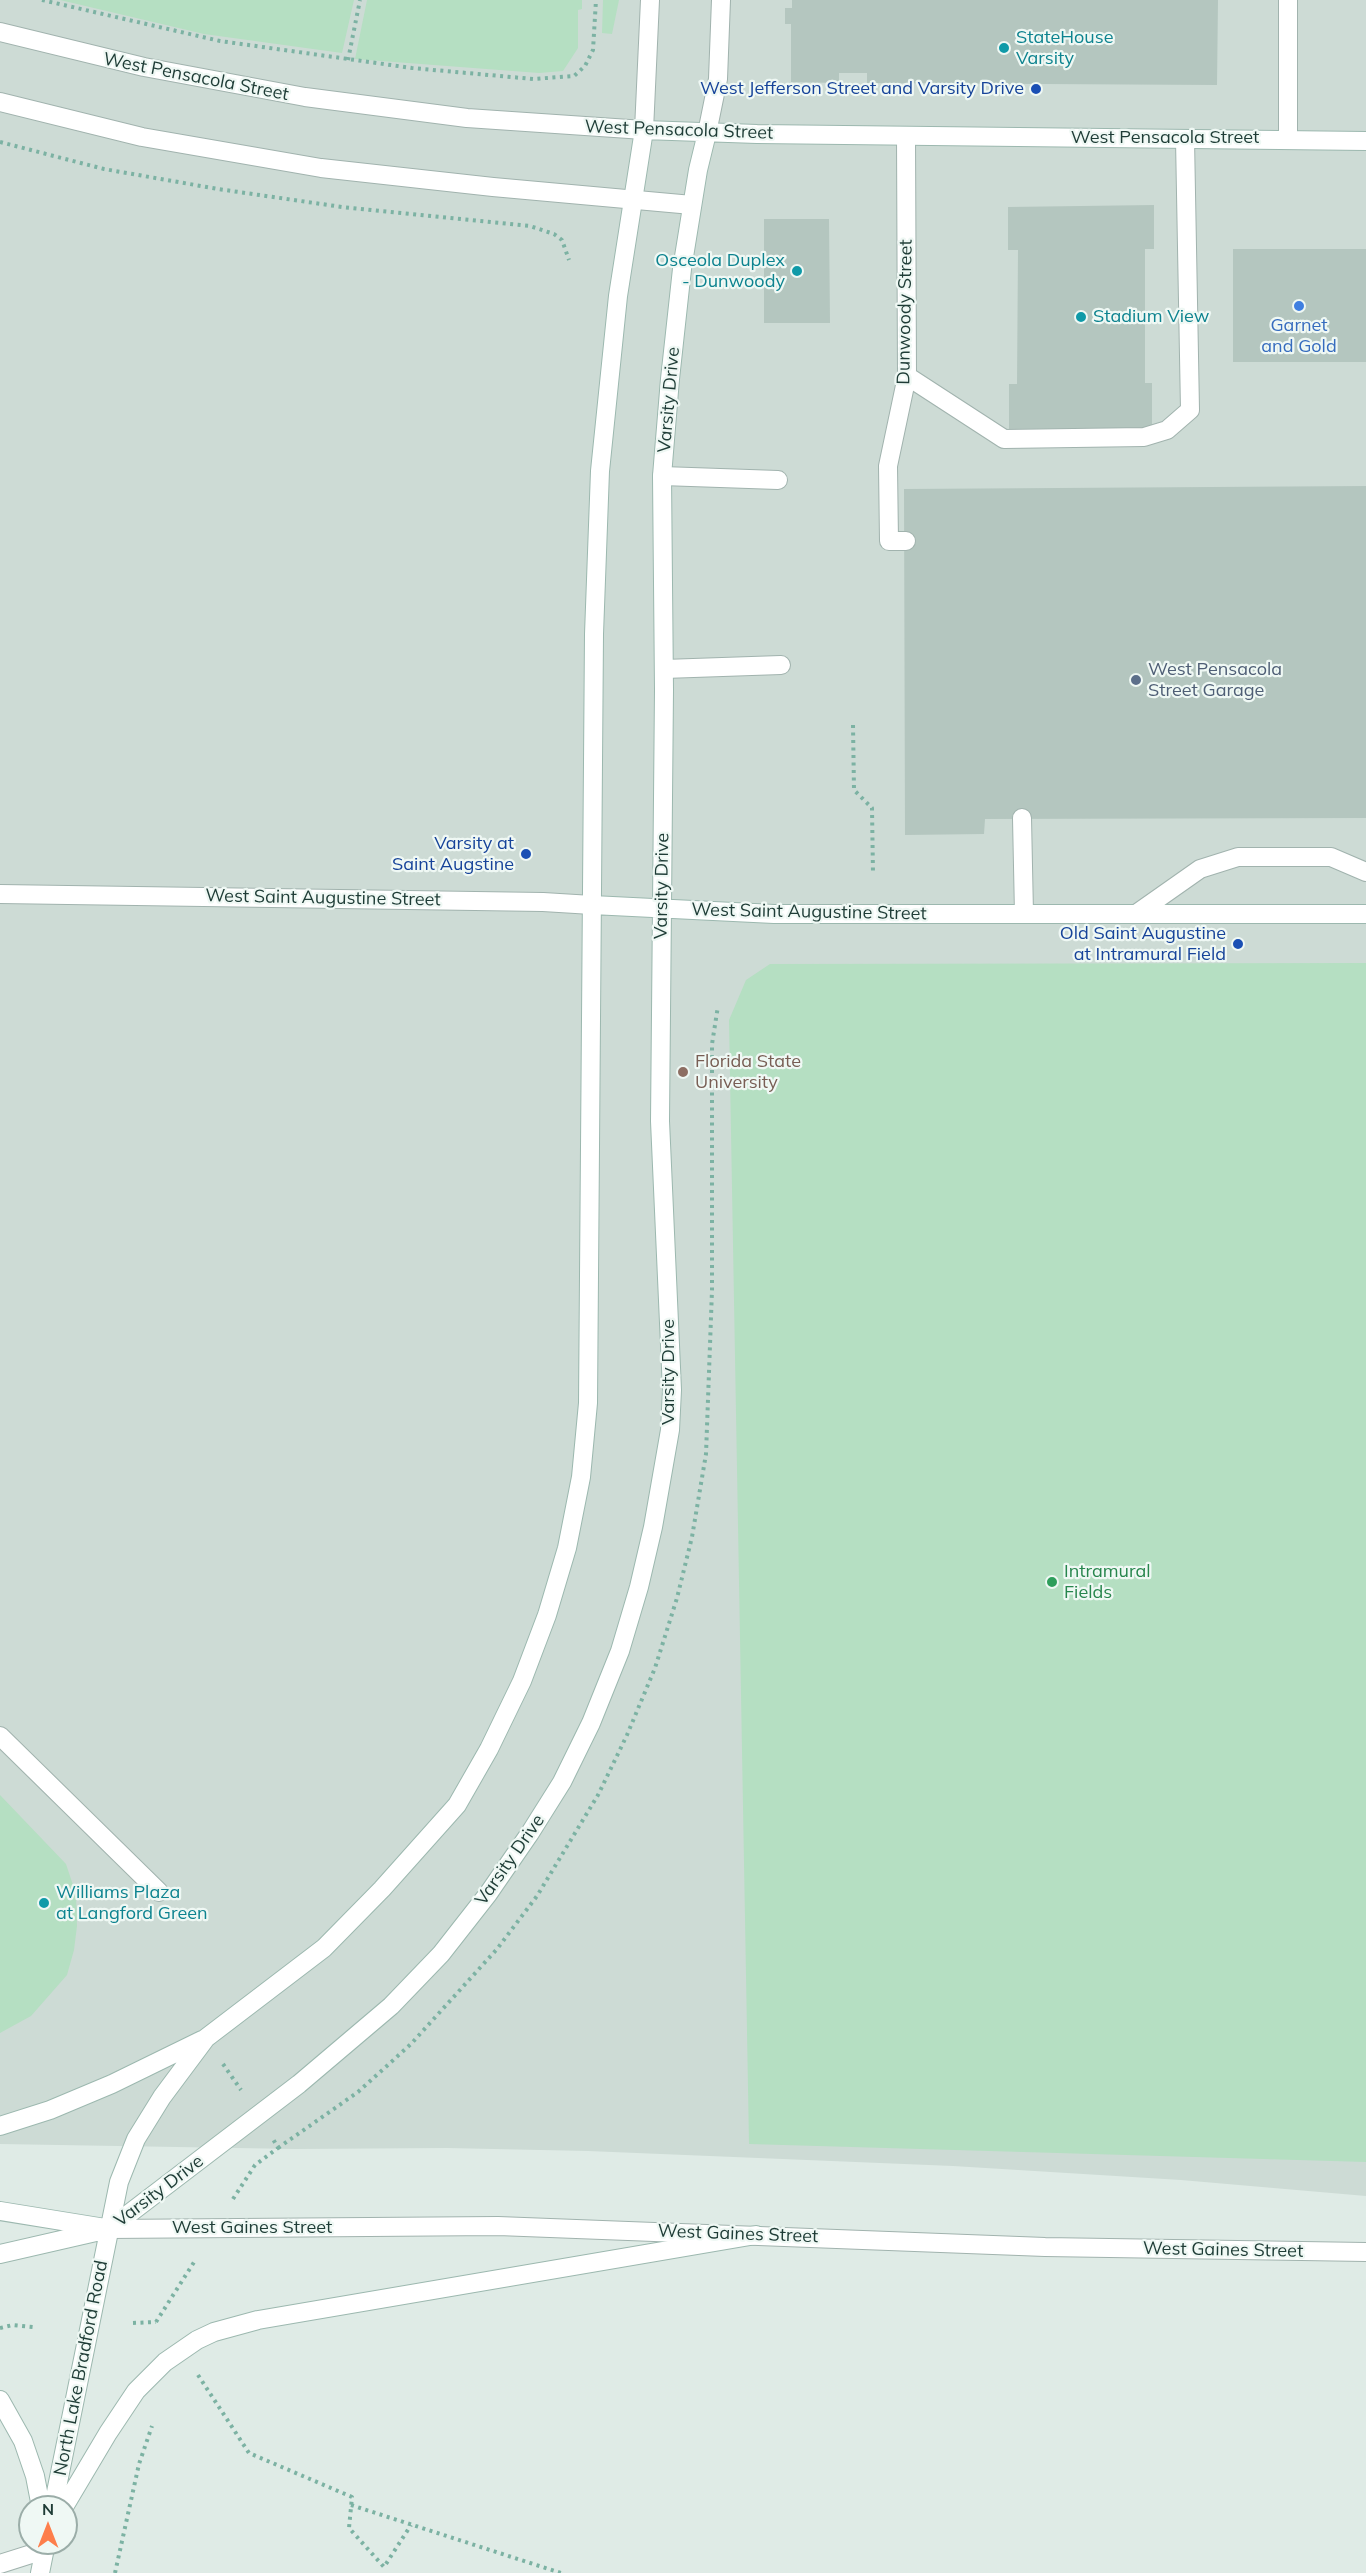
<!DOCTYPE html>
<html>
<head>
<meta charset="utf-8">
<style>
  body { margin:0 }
  #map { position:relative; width:1366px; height:2573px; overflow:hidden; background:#dfebe6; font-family:Mulish,sans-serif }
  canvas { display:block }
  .north { position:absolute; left:18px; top:2495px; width:60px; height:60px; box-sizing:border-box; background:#eff8f4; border:2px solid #9bada8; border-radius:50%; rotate:0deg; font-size:16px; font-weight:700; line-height:24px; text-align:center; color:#1e3c36 }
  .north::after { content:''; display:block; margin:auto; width:21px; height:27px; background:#fd7e4b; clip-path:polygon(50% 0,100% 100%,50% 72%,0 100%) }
</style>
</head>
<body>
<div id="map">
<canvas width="1366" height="2573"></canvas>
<div class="north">N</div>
</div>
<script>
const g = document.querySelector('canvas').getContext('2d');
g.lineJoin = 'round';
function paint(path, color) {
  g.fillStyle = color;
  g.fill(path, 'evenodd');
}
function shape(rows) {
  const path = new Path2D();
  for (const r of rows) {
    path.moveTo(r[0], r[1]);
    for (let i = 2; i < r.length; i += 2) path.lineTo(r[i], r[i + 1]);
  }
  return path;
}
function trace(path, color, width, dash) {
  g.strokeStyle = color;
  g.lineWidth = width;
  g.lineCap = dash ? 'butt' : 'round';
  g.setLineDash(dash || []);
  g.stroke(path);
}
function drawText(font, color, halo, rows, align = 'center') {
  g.font = font + ' Mulish,sans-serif';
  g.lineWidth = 4.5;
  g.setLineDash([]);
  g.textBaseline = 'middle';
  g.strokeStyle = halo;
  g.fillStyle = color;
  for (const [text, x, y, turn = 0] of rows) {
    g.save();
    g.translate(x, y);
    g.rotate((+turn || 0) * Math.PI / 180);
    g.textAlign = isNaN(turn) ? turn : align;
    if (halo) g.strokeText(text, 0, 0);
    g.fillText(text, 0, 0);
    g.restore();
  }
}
paint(shape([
  [0,0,1366,0,1366,2196,1181,2180,953,2166,588,2151,447,2148,295,2149,0,2144]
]), '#cddbd5');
paint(shape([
  [60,0,354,0,342,53,204,34],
  [367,0,582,0,582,9,578,10,578,48,563,71,539,73,355,59],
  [603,0,619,0,612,34,602,33],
  [1366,963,1366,2162,749,2144,729,1020,746,980,770,964],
  [0,1795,66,1864,76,1894,77,1926,74,1950,67,1975,31,2016,0,2033]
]), '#b5dfc2');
paint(shape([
  [792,0,1218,0,1217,85,867,83,867,73,839,73,839,83,791,82,791,24,785,24,785,8,792,8],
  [1154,205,1154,249,1145,249,1145,383,1152,383,1152,428,1009,429,1009,384,1017,384,1018,250,1008,250,1008,207],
  [764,219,829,219,830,323,764,323],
  [1233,249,1366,249,1366,362,1233,362],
  [1366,486,1366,818,985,819,984,834,905,835,904,489]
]), '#b4c6bf');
const service = shape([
  [1288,0,1288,139],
  [906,136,907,376,888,466,889,541,906,541],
  [907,376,1004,439,1144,437,1167,430,1190,410,1185,139],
  [662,476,778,480],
  [664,669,781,665],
  [1022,818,1024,914],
  [1136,914,1200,869,1238,857,1331,857,1366,872],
  [0,1736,159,1892],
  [0,2564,44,2550]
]);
const minor = shape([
  [0,32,144,67,305,97,467,118,644,130,650,0],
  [0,102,142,137,321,168,493,187,692,205],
  [707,133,718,79,721,0],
  [0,894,543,902,592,905]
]);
const tertiary = shape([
  [109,2229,498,2226,1045,2247,1366,2252]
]);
const secondary = shape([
  [592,905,774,914,1366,914],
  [0,2126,50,2110,112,2084,202,2040],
  [0,2211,105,2228],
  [0,2254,109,2229,299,2084,391,2006,441,1954,488,1894,530,1833,562,1782,591,1723,620,1651,639,1587,653,1527,670,1430,672,1390,660,1121,664,690,662,476,670,379,682,269,698,170,707,133],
  [0,2400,23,2441,35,2476,41,2507],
  [53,2507,119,2182,136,2139,162,2097,206,2038,324,1948,382,1889,457,1805,489,1749,522,1681,547,1615,567,1548,581,1477,588,1403,594,634,600,471,618,296,644,130,757,134,1366,141],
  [64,2507,108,2433,136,2391,165,2362,197,2340,214,2332,258,2320,756,2235],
  [40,2573,46,2543]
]);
trace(service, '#a1b3ae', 20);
trace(minor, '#a1b3ae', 20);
trace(tertiary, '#a1b3ae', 20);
trace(secondary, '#9cb8af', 20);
trace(shape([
  [42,0,220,41,412,68,533,79,574,76,585,66,593,50,596,0],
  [348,60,360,0],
  [0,142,104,169,218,189,342,207,530,226,554,234,562,240,569,260],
  [853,725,854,790,872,808,873,874],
  [223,2064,241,2090],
  [278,2148,358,2092,411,2044,497,1949,537,1896,598,1795,627,1735,655,1668,677,1598,692,1537,706,1454,712,1290,712,1044,718,1006],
  [233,2199,255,2165,278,2148,273,2139],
  [156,2322,196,2259],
  [133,2323,156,2322],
  [0,2328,13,2325,33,2327],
  [198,2375,249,2453,352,2497,349,2528,384,2567,411,2525],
  [351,2505,561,2573],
  [115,2573,139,2464,152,2426]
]), '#7cb2a3', 4, [3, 4.5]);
trace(service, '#fff', 18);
trace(minor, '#fff', 18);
trace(tertiary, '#fff', 18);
trace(secondary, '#fff', 18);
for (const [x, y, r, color] of [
  [1004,48,6,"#0f9aa8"],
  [1036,89,6,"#1a4fb4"],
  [797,271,6,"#0f9aa8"],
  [1299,306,6,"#3f7fe0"],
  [1081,317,6,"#0f9aa8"],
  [1136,680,6,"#5c6f8a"],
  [526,854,6,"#1a4fb4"],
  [1238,944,6,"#1a4fb4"],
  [683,1072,6,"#8d6e63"],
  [1052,1582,6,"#2e9e5b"],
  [44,1903,6,"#0f9aa8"]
]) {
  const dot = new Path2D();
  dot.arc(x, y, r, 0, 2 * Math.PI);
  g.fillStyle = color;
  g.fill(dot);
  trace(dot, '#eff8f4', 2);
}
drawText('18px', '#0d838f', '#eff8f4', [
  ["StateHouse",1016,38],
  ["Varsity",1016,59],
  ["Osceola Duplex",785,261,"right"],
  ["- Dunwoody",785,282,"right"],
  ["Stadium View",1093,317],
  ["Williams Plaza",56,1893],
  ["at Langford Green",56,1914]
], 'left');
drawText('18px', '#1e3c36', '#eff8f4', [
  ["West Pensacola Street",196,77,11],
  ["West Pensacola Street",679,130,2],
  ["West Pensacola Street",1165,138],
  ["Dunwoody Street",905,312,-89],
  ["Varsity Drive",669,400,-85],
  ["Varsity Drive",662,886,-89],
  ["West Saint Augustine Street",323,898,1],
  ["West Saint Augustine Street",809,912,1],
  ["Varsity Drive",669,1372,-90],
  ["Varsity Drive",510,1860,-55],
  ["Varsity Drive",159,2191,-37],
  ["West Gaines Street",252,2228],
  ["West Gaines Street",738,2234,2],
  ["West Gaines Street",1223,2250,1],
  ["North Lake Bradford Road",81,2368,-79]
]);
drawText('18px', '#164399', '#eff8f4', [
  ["West Jefferson Street and Varsity Drive",1024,89],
  ["Varsity at",514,844],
  ["Saint Augstine",514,865],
  ["Old Saint Augustine",1226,934],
  ["at Intramural Field",1226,955]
], 'right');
drawText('18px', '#366cbe', '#eff8f4', [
  ["Garnet",1299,326],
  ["and Gold",1299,347]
]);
drawText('18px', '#4e5e75', '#eff8f4', [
  ["West Pensacola",1148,670],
  ["Street Garage",1148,691]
], 'left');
drawText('18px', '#785e54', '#eff8f4', [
  ["Florida State",695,1062],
  ["University",695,1083]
], 'left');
drawText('18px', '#27864d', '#eff8f4', [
  ["Intramural",1064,1572],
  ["Fields",1064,1593]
], 'left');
</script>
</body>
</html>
